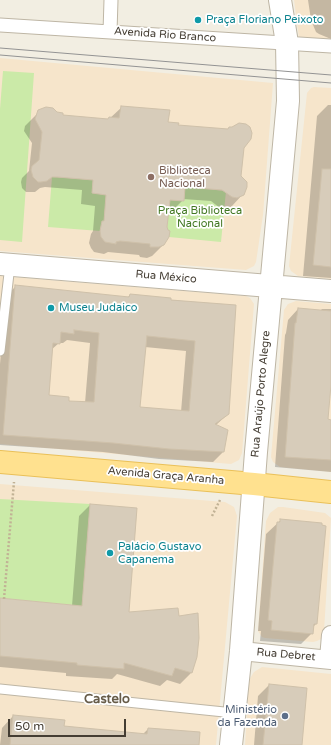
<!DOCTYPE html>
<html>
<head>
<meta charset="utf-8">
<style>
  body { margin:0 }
  #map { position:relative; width:331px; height:745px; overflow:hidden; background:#f2eee2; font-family:"Varela Round",sans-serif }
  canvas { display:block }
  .scale { position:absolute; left:8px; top:719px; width:118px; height:18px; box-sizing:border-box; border:2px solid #443d33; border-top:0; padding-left:5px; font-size:12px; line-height:14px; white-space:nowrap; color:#443d33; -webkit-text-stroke:3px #fff; paint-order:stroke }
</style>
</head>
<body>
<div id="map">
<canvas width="331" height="745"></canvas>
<div class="scale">50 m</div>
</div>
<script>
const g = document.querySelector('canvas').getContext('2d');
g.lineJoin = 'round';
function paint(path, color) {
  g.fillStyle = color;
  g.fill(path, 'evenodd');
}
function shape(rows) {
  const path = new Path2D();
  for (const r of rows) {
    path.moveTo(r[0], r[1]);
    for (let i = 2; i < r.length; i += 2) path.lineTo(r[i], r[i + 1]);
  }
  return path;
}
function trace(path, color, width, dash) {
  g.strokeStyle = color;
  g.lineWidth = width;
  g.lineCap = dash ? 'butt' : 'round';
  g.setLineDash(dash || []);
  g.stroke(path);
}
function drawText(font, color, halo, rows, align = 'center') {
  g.font = font + ' "Varela Round",sans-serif';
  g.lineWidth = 3.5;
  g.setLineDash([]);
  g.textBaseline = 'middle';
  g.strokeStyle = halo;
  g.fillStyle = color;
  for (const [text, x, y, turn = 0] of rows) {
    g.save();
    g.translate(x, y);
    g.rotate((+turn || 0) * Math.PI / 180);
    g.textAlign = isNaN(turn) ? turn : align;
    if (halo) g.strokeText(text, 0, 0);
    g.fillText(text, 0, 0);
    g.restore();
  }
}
paint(shape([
  [294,0,331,0,331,43,299,38],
  [0,58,273,83,263,215,256,262,254,266,246,270,0,251],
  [314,87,331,88,331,279,298,276,291,271,289,266,307,93,311,88],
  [0,276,246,296,250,298,254,304,242,453,239,460,231,464,0,444],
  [296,301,331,304,331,472,280,467,273,462,271,457,284,310,288,304],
  [0,484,225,502,234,507,237,516,216,745,0,745],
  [278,507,283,507,325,513,331,518,324,631,321,639,317,641,313,642,265,638,262,637,258,631,266,521,270,513],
  [262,667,331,674,331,745,245,745,249,680,254,672]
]), '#f6e5cb');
paint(shape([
  [3,71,34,73,22,242,0,240,0,109],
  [52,177,93,180,92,193,106,195,104,221,101,225,100,231,48,227],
  [185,187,226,191,221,242,169,237,167,227,170,200,183,201],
  [0,499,90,504,82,606,0,598]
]), '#cbeaa8');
paint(shape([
  [308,0,331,0,331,39,319,34,316,32,311,20],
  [328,105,331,105,331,278,303,276,317,116],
  [122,107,177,126,227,130,229,128,243,148,240,176,243,194,232,206,226,209,220,208,211,201,183,199,183,200,172,211,168,211,163,245,152,256,147,258,140,257,139,255,108,252,104,254,94,252,91,248,89,243,91,234,93,231,95,206,81,204,82,190,45,187,40,188,35,192,26,192,22,188,21,182,22,178,29,171,32,143,24,131,25,126,42,109,62,116,108,120],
  [16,286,127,298,130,295,170,300,235,306,228,414,216,425,223,452,213,462,159,459,103,452,0,445,0,364,6,296],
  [67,340,90,343,85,403,68,402,47,396,51,350,59,343,63,343],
  [145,347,186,351,181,412,139,408],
  [298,309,320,311,322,309,331,309,331,376,327,420,331,421,331,472,275,467,285,335,286,333,288,320],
  [90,505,128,613,179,617,196,657,191,673,180,684,167,680,160,686,117,674,112,679,66,676,66,673,0,667,0,599,72,606,79,516],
  [281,520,321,526,316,624,312,628,312,633,301,644,260,641,261,631,258,631,266,534],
  [269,685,301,745,254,745,258,696],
  [13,716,63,727,142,735,148,729,198,745,0,745,2,728]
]), '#0003');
const building = shape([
  [121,106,170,110,168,122,179,123,178,125,228,129,229,127,232,127,239,123,246,124,250,127,252,133,251,139,244,148,241,176,247,182,247,187,244,195,237,198,232,197,222,190,185,187,184,201,170,200,167,227,168,230,170,231,169,237,164,245,159,247,150,247,150,244,120,241,116,242,116,244,105,242,101,237,100,231,102,221,104,221,106,195,92,193,93,180,57,177,52,177,47,181,41,182,38,182,33,177,31,170,32,166,39,160,42,132,35,119,38,110,46,107,53,108,57,112,63,113,63,115,108,119,109,117,119,118,121,106],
  [322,169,331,169,331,267,313,265,322,169],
  [15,285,129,297,130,294,171,298,171,300,236,305,229,414,215,424,228,430,224,452,169,449,113,443,3,435,15,285],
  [74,330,99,333,94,402,69,401,69,397,49,395,53,343,60,344,61,332,74,334,74,330],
  [147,336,195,341,189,411,140,407,147,336],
  [298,308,331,311,331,385,328,419,331,420,331,460,285,457,295,323,296,323,298,308],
  [90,504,137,508,129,612,178,608,179,616,198,613,199,638,197,657,192,673,175,668,172,676,124,663,124,669,77,665,77,663,0,656,0,598,82,606,90,504],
  [280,519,322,523,322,525,326,526,317,624,314,624,313,634,271,630,272,621,268,620,277,522,280,522,280,519],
  [269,684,307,688,302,745,263,745,269,684],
  [13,715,65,720,64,726,147,734,148,728,200,732,199,745,10,745,13,715]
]);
paint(building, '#d7ccba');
trace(building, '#cfc1aa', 1);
const service = shape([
  [0,351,10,265],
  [0,689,234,713]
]);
const pedestrian = shape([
  [0,25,331,46],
  [110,32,111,0]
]);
const minor = shape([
  [241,651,331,660],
  [329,659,331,635]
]);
const tertiary = shape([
  [0,264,331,291],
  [231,745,241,651,256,452,288,101,287,43,280,0]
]);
const primary = shape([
  [0,462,254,484,331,492]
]);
trace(service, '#beb6a5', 11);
trace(pedestrian, '#beb6a5', 15);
trace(minor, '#beb6a5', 20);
trace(tertiary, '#beb6a5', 24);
trace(primary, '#eac059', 24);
trace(shape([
  [212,516,220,500],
  [4,599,14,482]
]), '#c1b295', 2.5, [2, 2]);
trace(service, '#fff', 9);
trace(pedestrian, '#fff', 13);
trace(minor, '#fff', 18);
trace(tertiary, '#fff', 22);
trace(primary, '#ffe18f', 22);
trace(shape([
  [0,48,331,75],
  [0,55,331,83]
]), '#939393', 1);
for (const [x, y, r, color] of [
  [198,20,4,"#0f9aa8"],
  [151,177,4,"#8d6e63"],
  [51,308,4,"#0f9aa8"],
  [110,553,4,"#0f9aa8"],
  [285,716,4,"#5c6f8a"]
]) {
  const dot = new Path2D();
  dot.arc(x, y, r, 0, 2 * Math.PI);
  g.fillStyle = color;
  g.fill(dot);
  trace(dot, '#fff', 1.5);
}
drawText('11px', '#0d838f', '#fff', [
  ["Praça Floriano Peixoto",206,20],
  ["Museu Judaico",59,308],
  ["Palácio Gustavo",118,547],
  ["Capanema",118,560]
], 'left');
drawText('11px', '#443d33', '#fff', [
  ["Avenida Rio Branco",165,35,4],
  ["Rua México",166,277,5],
  ["Rua Araújo Porto Alegre",261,394,-85],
  ["Avenida Graça Aranha",166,476,5],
  ["Rua Debret",286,655,5]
]);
drawText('11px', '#785e54', '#fff', [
  ["Biblioteca",159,171],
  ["Nacional",159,184]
], 'left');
drawText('11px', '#427823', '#fff', [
  ["Praça Biblioteca",200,211],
  ["Nacional",200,224]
]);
drawText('11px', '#4e5e75', '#fff', [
  ["Ministério",277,710],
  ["da Fazenda",277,723]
], 'right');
drawText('bold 13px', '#675c49', '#fff', [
  ["Castelo",107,700]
]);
</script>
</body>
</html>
